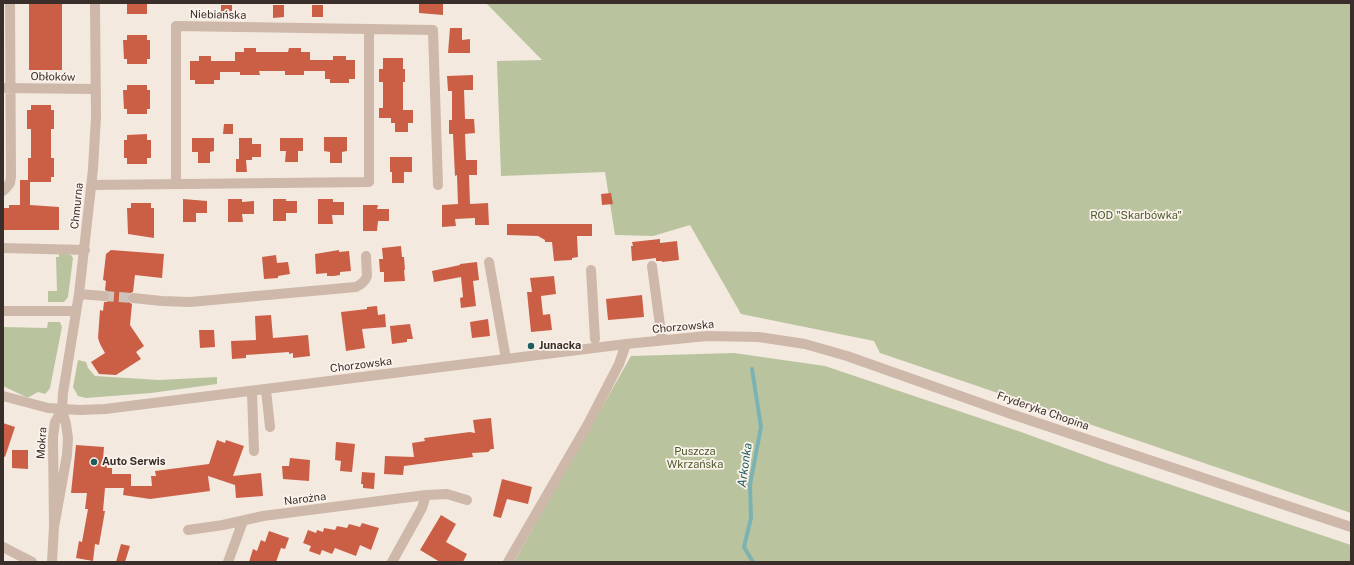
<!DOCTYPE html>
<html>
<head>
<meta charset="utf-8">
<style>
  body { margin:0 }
  #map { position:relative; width:1354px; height:565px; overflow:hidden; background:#f4e9df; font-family:"Public Sans",sans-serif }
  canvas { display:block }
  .frame { position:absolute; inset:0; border:4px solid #3a2e2a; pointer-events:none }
</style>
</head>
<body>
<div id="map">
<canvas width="1354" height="565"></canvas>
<div class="frame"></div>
</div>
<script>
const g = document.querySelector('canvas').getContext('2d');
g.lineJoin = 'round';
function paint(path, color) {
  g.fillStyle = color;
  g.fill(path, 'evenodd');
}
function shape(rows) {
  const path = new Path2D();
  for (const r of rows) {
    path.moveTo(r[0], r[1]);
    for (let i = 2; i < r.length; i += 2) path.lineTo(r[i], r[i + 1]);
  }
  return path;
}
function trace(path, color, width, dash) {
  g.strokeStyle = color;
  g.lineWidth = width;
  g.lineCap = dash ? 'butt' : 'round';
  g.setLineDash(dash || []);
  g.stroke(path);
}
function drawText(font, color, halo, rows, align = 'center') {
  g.font = font + ' "Public Sans",sans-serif';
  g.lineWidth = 3.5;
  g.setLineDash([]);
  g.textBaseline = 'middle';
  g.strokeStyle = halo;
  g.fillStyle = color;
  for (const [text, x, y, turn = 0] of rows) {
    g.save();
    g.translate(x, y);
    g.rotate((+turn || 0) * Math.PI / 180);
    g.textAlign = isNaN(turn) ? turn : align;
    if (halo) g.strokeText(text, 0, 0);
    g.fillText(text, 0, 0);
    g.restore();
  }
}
paint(shape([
  [486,3,1351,3,1351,513,880,353,874,341,741,314,690,225,653,236,615,235,605,172,501,176,497,61,542,60],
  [59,253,71,255,73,258,68,297,64,302,48,302,48,291,57,291,56,257,59,257],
  [48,322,60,322,62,327,50,388,47,392,45,394,38,392,29,397,26,397,3,386,3,327,47,328],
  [734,353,825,366,1021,432,1109,464,1351,545,1351,562,514,562,631,356],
  [78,360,86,362,88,368,95,376,159,380,217,377,217,384,151,393,86,398,78,396,73,387]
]), '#b9c49e');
trace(shape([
  [752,369,761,427,750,485,751,518,744,547,753,562]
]), '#7cb3b2', 4);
paint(shape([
  [29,3,62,3,62,70,29,70],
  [127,3,147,3,147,14,127,14],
  [419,3,443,3,443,15,419,13],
  [221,5,232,5,232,18,221,18],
  [273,5,284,5,284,17,273,18],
  [312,5,323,5,323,17,312,17],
  [450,28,462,28,462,40,470,39,470,53,448,53],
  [127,35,147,35,147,40,150,40,150,59,147,59,147,64,127,64,127,59,124,59,123,40,127,40],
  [244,48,256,48,256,52,288,52,289,48,301,48,301,52,310,52,310,60,333,60,333,56,346,56,346,60,355,60,355,79,349,79,349,83,330,83,330,79,325,79,325,71,304,71,304,75,285,75,285,71,259,71,260,75,240,75,240,72,220,72,220,80,214,80,214,84,195,84,195,80,190,80,190,61,199,61,199,56,211,56,211,61,235,61,235,52,244,52],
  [383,58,403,58,403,69,405,69,405,82,403,82,403,110,413,110,413,123,408,123,408,132,395,132,395,123,391,123,391,118,379,118,379,108,383,108,383,82,379,82,379,69,383,69],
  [473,75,473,90,464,90,465,119,474,119,475,133,465,134,466,160,477,160,477,175,469,175,470,204,488,203,489,225,475,225,475,218,455,219,456,226,442,227,442,205,458,204,457,175,455,176,453,134,449,134,449,120,452,120,452,91,448,91,447,76],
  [127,85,147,85,147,90,150,90,150,109,147,109,147,114,127,114,127,109,124,109,123,90,127,90],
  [31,105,51,105,51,110,54,110,54,129,51,129,51,158,54,158,54,177,51,177,51,182,30,182,30,205,59,207,59,230,3,230,3,208,9,208,9,205,20,205,20,180,28,180,28,158,31,158,31,129,27,129,27,110,31,110],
  [224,124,233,124,233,134,223,134],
  [147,134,147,140,151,140,151,158,147,158,147,164,127,164,127,158,124,158,124,140,127,140,127,135],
  [324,137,347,137,347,151,342,152,342,163,330,163,330,152,324,151],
  [192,138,214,138,214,151,210,152,210,163,198,163,198,152,192,152],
  [239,138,252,138,252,144,261,144,261,157,252,157,252,160,246,160,247,172,236,172,236,159,239,159],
  [280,138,303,138,303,151,298,151,298,162,285,162,286,151,280,151],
  [390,157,412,157,412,172,404,172,404,183,392,183,392,172,390,172],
  [611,193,613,204,602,205,601,194],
  [183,199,207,201,207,213,196,213,196,222,183,222],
  [228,199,242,199,242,202,254,201,254,214,242,214,243,222,228,222],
  [273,199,286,199,286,201,297,201,297,213,286,213,286,221,273,221],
  [318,199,333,199,333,202,344,202,344,215,332,215,333,224,318,224],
  [131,203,151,203,151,208,154,208,154,238,128,234,127,208,131,208],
  [363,205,378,205,377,209,389,209,389,221,378,221,377,231,363,231],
  [507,224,592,224,592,236,577,236,578,257,572,258,572,260,554,261,552,242,545,242,545,240,538,236,507,235],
  [660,239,660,243,677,241,679,260,662,262,662,261,656,261,656,258,632,261,631,246,633,246,632,242],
  [401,246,402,257,404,257,405,270,404,270,405,281,384,282,384,272,380,272,379,259,383,259,382,248],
  [111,250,164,254,162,278,135,275,133,292,128,294,127,298,127,301,132,304,130,325,144,346,136,352,141,359,116,375,99,374,91,362,105,353,100,344,98,338,100,310,103,311,104,302,107,302,110,297,110,293,105,290,106,281,103,280,106,254],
  [339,250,339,252,349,251,351,271,340,272,340,275,334,276,327,276,327,273,316,274,315,254],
  [276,255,277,263,288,262,290,274,278,276,278,278,264,279,262,257],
  [477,262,479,280,473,281,476,306,461,308,460,298,463,297,461,277,434,282,432,271,460,265,460,264],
  [554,276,556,294,541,296,543,315,550,314,552,330,531,332,527,292,532,292,530,278],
  [642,295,644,317,608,320,606,299],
  [377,306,378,315,385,314,386,327,362,329,365,348,346,351,341,312,367,309,367,307],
  [271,315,273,338,308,335,310,356,293,358,293,353,289,354,289,352,246,355,246,358,232,359,231,341,256,340,255,316],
  [488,319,490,336,472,338,470,322],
  [410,324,413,339,407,339,407,342,392,344,390,326],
  [199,330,214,330,215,347,200,348],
  [491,418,494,449,491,449,488,452,472,453,473,457,404,466,403,475,384,474,385,456,414,457,412,443,425,441,424,438,470,432,475,433,473,420],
  [3,423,15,427,5,457,3,456],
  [217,440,225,443,226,440,244,446,233,476,261,473,263,496,236,498,235,485,208,476,210,491,150,499,123,495,124,488,105,488,103,511,105,511,99,545,95,544,93,561,76,558,79,541,82,542,88,509,85,509,87,493,71,493,76,445,104,447,103,459,106,459,107,468,112,468,112,474,131,474,131,486,152,486,151,476,156,476,155,471,209,464],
  [336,442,355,444,352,472,340,471,341,461,335,460],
  [12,450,28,450,28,469,12,468],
  [290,458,310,460,309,481,283,479,282,466,289,466],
  [362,472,375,473,374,489,363,488,363,484,361,484],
  [502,479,532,487,528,504,507,499,501,518,493,516],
  [441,515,456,524,446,542,467,554,463,562,440,562,420,550],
  [362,523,379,528,371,550,360,545,356,556,335,548,332,554,322,550,320,555,309,551,311,546,303,543,308,530,316,533,317,530,323,532,324,528,335,530,337,526,347,528,349,524,360,527],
  [269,531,289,538,285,549,281,548,276,562,249,562,253,549,257,551,261,540,265,542],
  [121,544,130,546,125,562,116,562]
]), '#cb5f46');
trace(shape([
  [104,296,133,298]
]), '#cfc4bb', 10, [10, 5]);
trace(shape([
  [3,88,96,89],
  [176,184,176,26,433,30,438,185],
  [91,185,369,182,369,29],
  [3,191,7,187,10,183,11,177,10,3],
  [3,248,85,250],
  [489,262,506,359],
  [652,266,662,340],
  [591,270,595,339],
  [79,294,104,296],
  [133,298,162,301,190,302,356,287,361,284,365,280,367,276,366,256],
  [3,311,69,311,76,312],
  [266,390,270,427],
  [252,392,254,451],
  [3,396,48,408,80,410,105,409,626,344,707,336,759,337,805,344,847,356,1014,415,1351,527],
  [54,527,67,455,68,438,66,424,62,410,63,393,79,294,93,169,96,117,95,3],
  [188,530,223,525,263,516,426,495,447,494,467,500],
  [3,547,32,562],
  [52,562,54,527,53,437,55,422,62,410],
  [228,562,243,521],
  [392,562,422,508,426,495],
  [508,562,588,424,619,364,626,344]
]), '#cdb8aa', 10);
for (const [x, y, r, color] of [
  [531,346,4,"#1d5d5e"],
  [94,462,4,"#1d5d5e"]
]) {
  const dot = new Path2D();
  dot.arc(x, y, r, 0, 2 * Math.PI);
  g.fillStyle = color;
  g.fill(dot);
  trace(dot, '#fbf3ec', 1.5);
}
drawText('11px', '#3a2e2a', '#fbf3ec', [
  ["Niebiańska",218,15,1],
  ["Obłoków",53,77,1],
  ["Chmurna",77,206,-84],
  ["Chorzowska",683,327,-5],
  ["Chorzowska",361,365,-7],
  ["Fryderyka Chopina",1043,411,19],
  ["Mokra",42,443,-86],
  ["Narożna",305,499,-7]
]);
drawText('11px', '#4c5a2c', '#fbf3ec', [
  ["ROD \"Skarbówka\"",1136,216],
  ["Puszcza",695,452],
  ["Wkrzańska",695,465]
]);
drawText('bold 11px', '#3a2e2a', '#fbf3ec', [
  ["Junacka",539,346],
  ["Auto Serwis",102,462]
], 'left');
drawText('italic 12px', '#1d5d5e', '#fbf3ec', [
  ["Arkonka",745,465,-82]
]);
</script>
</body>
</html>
